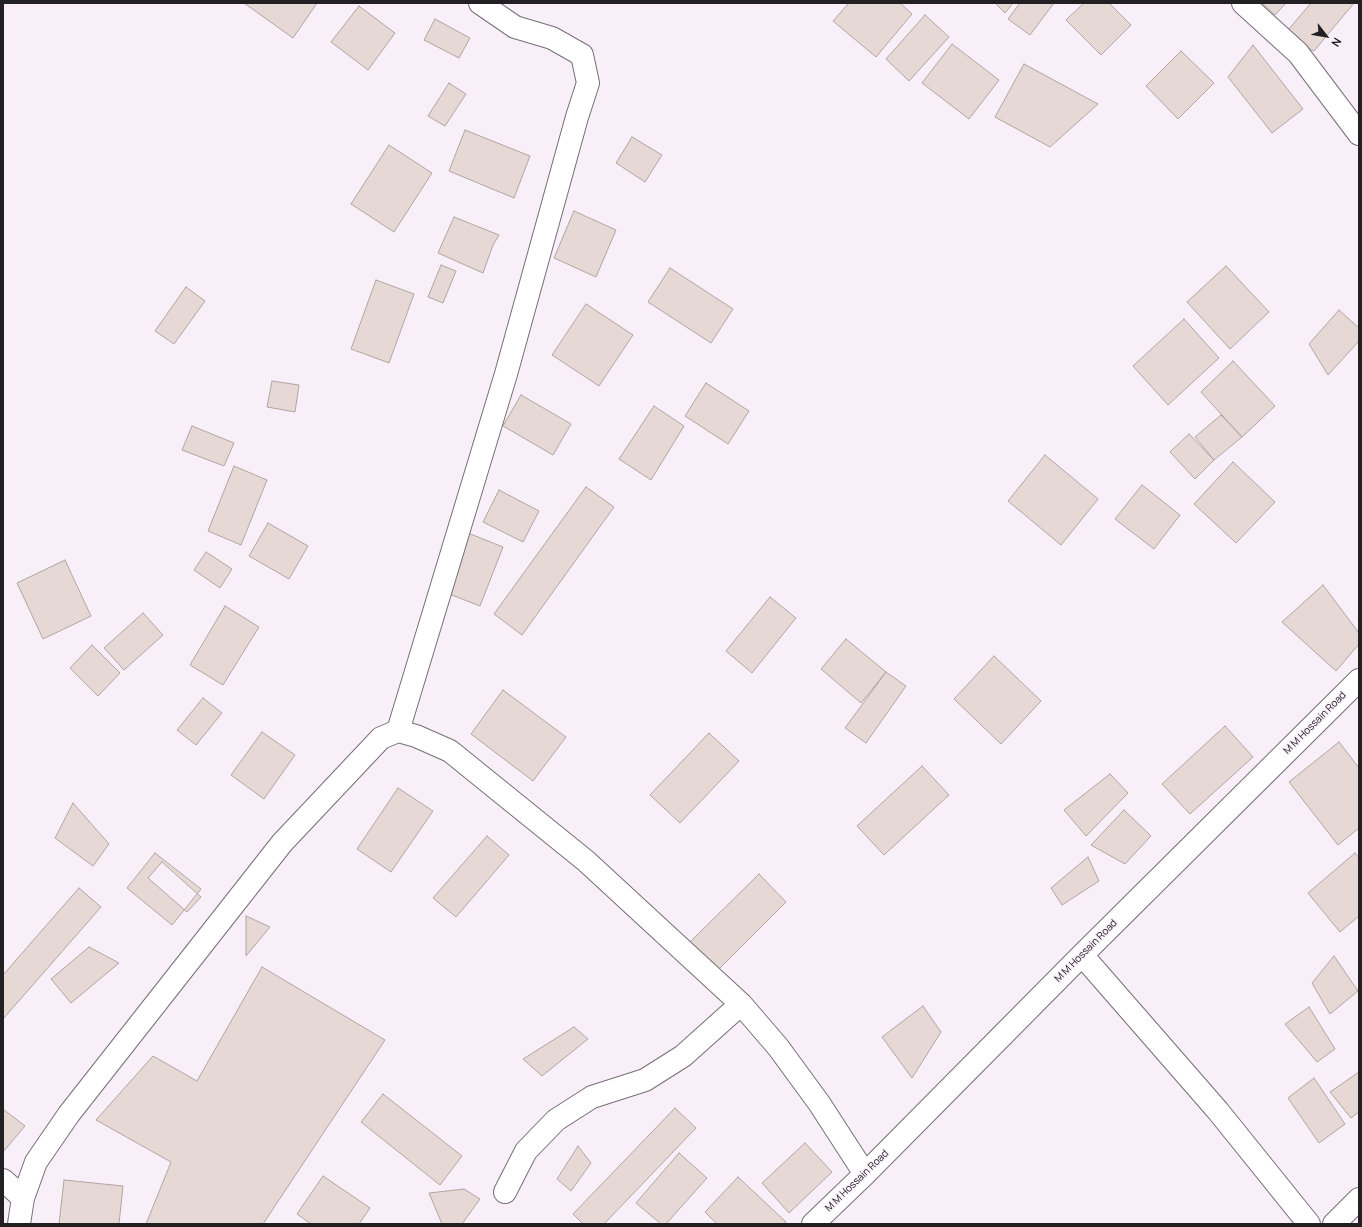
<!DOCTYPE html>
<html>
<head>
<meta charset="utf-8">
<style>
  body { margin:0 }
  #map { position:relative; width:1362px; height:1227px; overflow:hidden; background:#f8eff9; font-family:Manrope,sans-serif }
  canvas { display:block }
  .frame { position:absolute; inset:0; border:4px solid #222023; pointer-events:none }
  .north { position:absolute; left:1306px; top:16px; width:40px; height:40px; -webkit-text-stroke:3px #f8eff9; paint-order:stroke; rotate:121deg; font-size:11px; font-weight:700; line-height:16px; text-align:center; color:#222023 }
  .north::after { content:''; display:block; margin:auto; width:14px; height:18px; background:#222023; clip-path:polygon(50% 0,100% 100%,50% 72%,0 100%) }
</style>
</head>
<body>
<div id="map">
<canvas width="1362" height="1227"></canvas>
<div class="frame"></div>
<div class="north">N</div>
</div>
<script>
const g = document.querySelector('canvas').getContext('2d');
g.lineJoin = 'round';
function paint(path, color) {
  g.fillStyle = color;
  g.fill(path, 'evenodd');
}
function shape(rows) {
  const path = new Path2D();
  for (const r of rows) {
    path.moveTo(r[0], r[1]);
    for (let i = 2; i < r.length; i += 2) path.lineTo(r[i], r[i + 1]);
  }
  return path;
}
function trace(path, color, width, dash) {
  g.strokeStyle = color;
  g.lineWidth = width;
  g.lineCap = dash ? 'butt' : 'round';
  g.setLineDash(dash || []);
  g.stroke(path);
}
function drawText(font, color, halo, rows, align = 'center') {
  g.font = font + ' Manrope,sans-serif';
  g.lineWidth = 3;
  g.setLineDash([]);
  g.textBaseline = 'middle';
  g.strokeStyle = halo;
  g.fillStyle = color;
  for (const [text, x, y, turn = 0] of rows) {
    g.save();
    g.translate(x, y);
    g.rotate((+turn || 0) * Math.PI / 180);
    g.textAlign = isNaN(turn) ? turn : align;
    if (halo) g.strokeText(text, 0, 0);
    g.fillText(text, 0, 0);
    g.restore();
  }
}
const building = shape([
  [244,3,317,3,293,38,244,3],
  [849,3,900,3,912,14,876,57,833,21,849,3],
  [995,3,1013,3,1005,13,995,3],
  [1020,3,1054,3,1030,35,1008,19,1020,3],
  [1084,3,1109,3,1131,25,1101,55,1066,20,1084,3],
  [1262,3,1286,3,1275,15,1262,3],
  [1311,3,1354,3,1314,51,1283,36,1311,3],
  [359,6,395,33,368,70,331,42,359,6],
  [925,15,949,37,909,81,886,59,925,15],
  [435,19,470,38,459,58,424,40,435,19],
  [952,44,999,80,969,119,922,83,952,44],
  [1253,45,1303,109,1272,133,1228,77,1253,45],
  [1181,51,1214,83,1178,119,1146,86,1181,51],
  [1024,64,1098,104,1050,147,995,117,1024,64],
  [449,83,466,94,445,126,428,116,449,83],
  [465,130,530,156,514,198,449,171,465,130],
  [632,137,662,155,645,182,616,163,632,137],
  [389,145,432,173,394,232,351,204,389,145],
  [574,211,616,230,596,277,554,258,574,211],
  [454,217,499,235,493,245,483,273,438,253,454,217],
  [441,265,456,271,443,303,428,297,441,265],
  [1226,266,1269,312,1230,349,1187,302,1226,266],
  [670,268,733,309,711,343,648,302,670,268],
  [376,280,414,294,389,363,351,349,376,280],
  [186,287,205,301,174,344,155,331,186,287],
  [586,304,633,335,599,386,552,355,586,304],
  [1339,310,1359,328,1359,341,1328,375,1309,344,1339,310],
  [1184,319,1219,358,1168,405,1133,366,1184,319],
  [1233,361,1275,406,1242,437,1201,392,1233,361],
  [272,381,299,385,295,412,267,407,272,381],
  [706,383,749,411,728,444,685,416,706,383],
  [521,395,571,424,553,455,503,426,521,395],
  [654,406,684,426,651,480,619,459,654,406],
  [1221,415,1242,437,1214,460,1195,437,1221,415],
  [192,426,234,443,224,466,182,450,192,426],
  [1189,434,1214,460,1195,479,1170,452,1189,434],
  [1045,455,1098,499,1061,545,1008,501,1045,455],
  [1233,462,1275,502,1236,543,1194,504,1233,462],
  [234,466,267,480,241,545,208,531,234,466],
  [1142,485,1180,515,1154,549,1115,519,1142,485],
  [586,487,614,507,522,635,494,614,586,487],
  [499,490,539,511,523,542,483,522,499,490],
  [268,523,308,546,289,579,249,556,268,523],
  [468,533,503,547,480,606,444,592,468,533],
  [206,552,232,569,220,588,194,570,206,552],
  [65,560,91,616,43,639,17,583,65,560],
  [1323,585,1359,633,1359,644,1336,671,1282,622,1323,585],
  [770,597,796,618,752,673,726,651,770,597],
  [225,606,259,627,223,685,190,665,225,606],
  [143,613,163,635,124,670,104,648,143,613],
  [846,639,886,672,861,703,821,669,846,639],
  [92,645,120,673,98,696,70,668,92,645],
  [994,656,1041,701,1001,744,954,699,994,656],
  [886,672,906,686,866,743,845,728,886,672],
  [503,690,566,737,533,781,471,734,503,690],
  [203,698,222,713,196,745,177,730,203,698],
  [1225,726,1253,757,1190,814,1162,784,1225,726],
  [262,732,295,755,264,799,231,775,262,732],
  [709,733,739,761,680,823,650,795,709,733],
  [1339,742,1359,768,1359,828,1338,845,1289,782,1339,742],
  [922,766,949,795,884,855,857,826,922,766],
  [1110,774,1128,793,1086,836,1064,810,1110,774],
  [398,788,433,811,391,872,357,849,398,788],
  [73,803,109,844,93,866,55,838,73,803],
  [1124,810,1151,836,1125,864,1091,845,1124,810],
  [487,836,509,855,456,917,433,898,487,836],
  [155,853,201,889,172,925,127,888,155,853],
  [1355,853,1359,858,1359,916,1340,932,1308,893,1355,853],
  [1088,857,1099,881,1062,905,1051,888,1088,857],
  [162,862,201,897,187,912,148,878,162,862],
  [759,874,786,902,717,971,690,942,759,874],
  [79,888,101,907,3,1019,3,975,79,888],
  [246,916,270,927,246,956,246,916],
  [89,947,119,963,71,1003,51,979,89,947],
  [1334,956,1358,991,1330,1014,1312,983,1334,956],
  [262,967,385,1040,263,1224,146,1224,171,1162,96,1120,153,1056,197,1081,262,967],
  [923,1006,941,1032,912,1078,882,1037,923,1006],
  [1309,1007,1335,1049,1317,1062,1285,1024,1309,1007],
  [574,1027,588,1039,542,1076,523,1059,574,1027],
  [1359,1072,1359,1112,1351,1118,1330,1092,1359,1072],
  [1314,1078,1345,1124,1319,1143,1288,1098,1314,1078],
  [383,1094,462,1156,440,1185,361,1122,383,1094],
  [675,1108,696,1128,604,1224,583,1224,573,1214,675,1108],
  [3,1109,25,1126,3,1152,3,1109],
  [805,1143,832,1172,789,1213,762,1183,805,1143],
  [578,1146,591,1163,571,1191,557,1179,578,1146],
  [679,1153,707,1178,666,1224,661,1224,636,1203,679,1153],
  [323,1176,370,1208,359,1224,311,1224,297,1214,323,1176],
  [738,1177,786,1222,784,1224,717,1224,705,1212,738,1177],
  [64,1180,123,1186,119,1224,59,1224,64,1180],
  [464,1189,480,1199,462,1224,442,1224,429,1193,464,1189]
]);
paint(building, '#e5d8d5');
trace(building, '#b1a4a1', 1);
const street = shape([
  [1243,3,1298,53,1359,134],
  [398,731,506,374,577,117,588,83,582,55,552,38,515,27,480,3],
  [1082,955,1218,1111,1309,1224],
  [3,1180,23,1198],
  [505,1192,526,1151,556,1120,592,1097,645,1080,683,1056,741,1004],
  [19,1224,23,1198,36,1162,69,1114,282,843,381,738,398,731,416,736,450,751,586,861,741,1004,778,1047,819,1103,865,1174],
  [813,1224,865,1174,1082,955,1359,680],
  [1334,1224,1359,1199]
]);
trace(street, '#766f77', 24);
trace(street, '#fff', 22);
drawText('10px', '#222023', '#f8eff9', [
  ["M M Hossain Road",1315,723,-45],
  ["M M Hossain Road",1086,951,-45],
  ["M M Hossain Road",857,1181,-44]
]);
</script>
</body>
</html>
